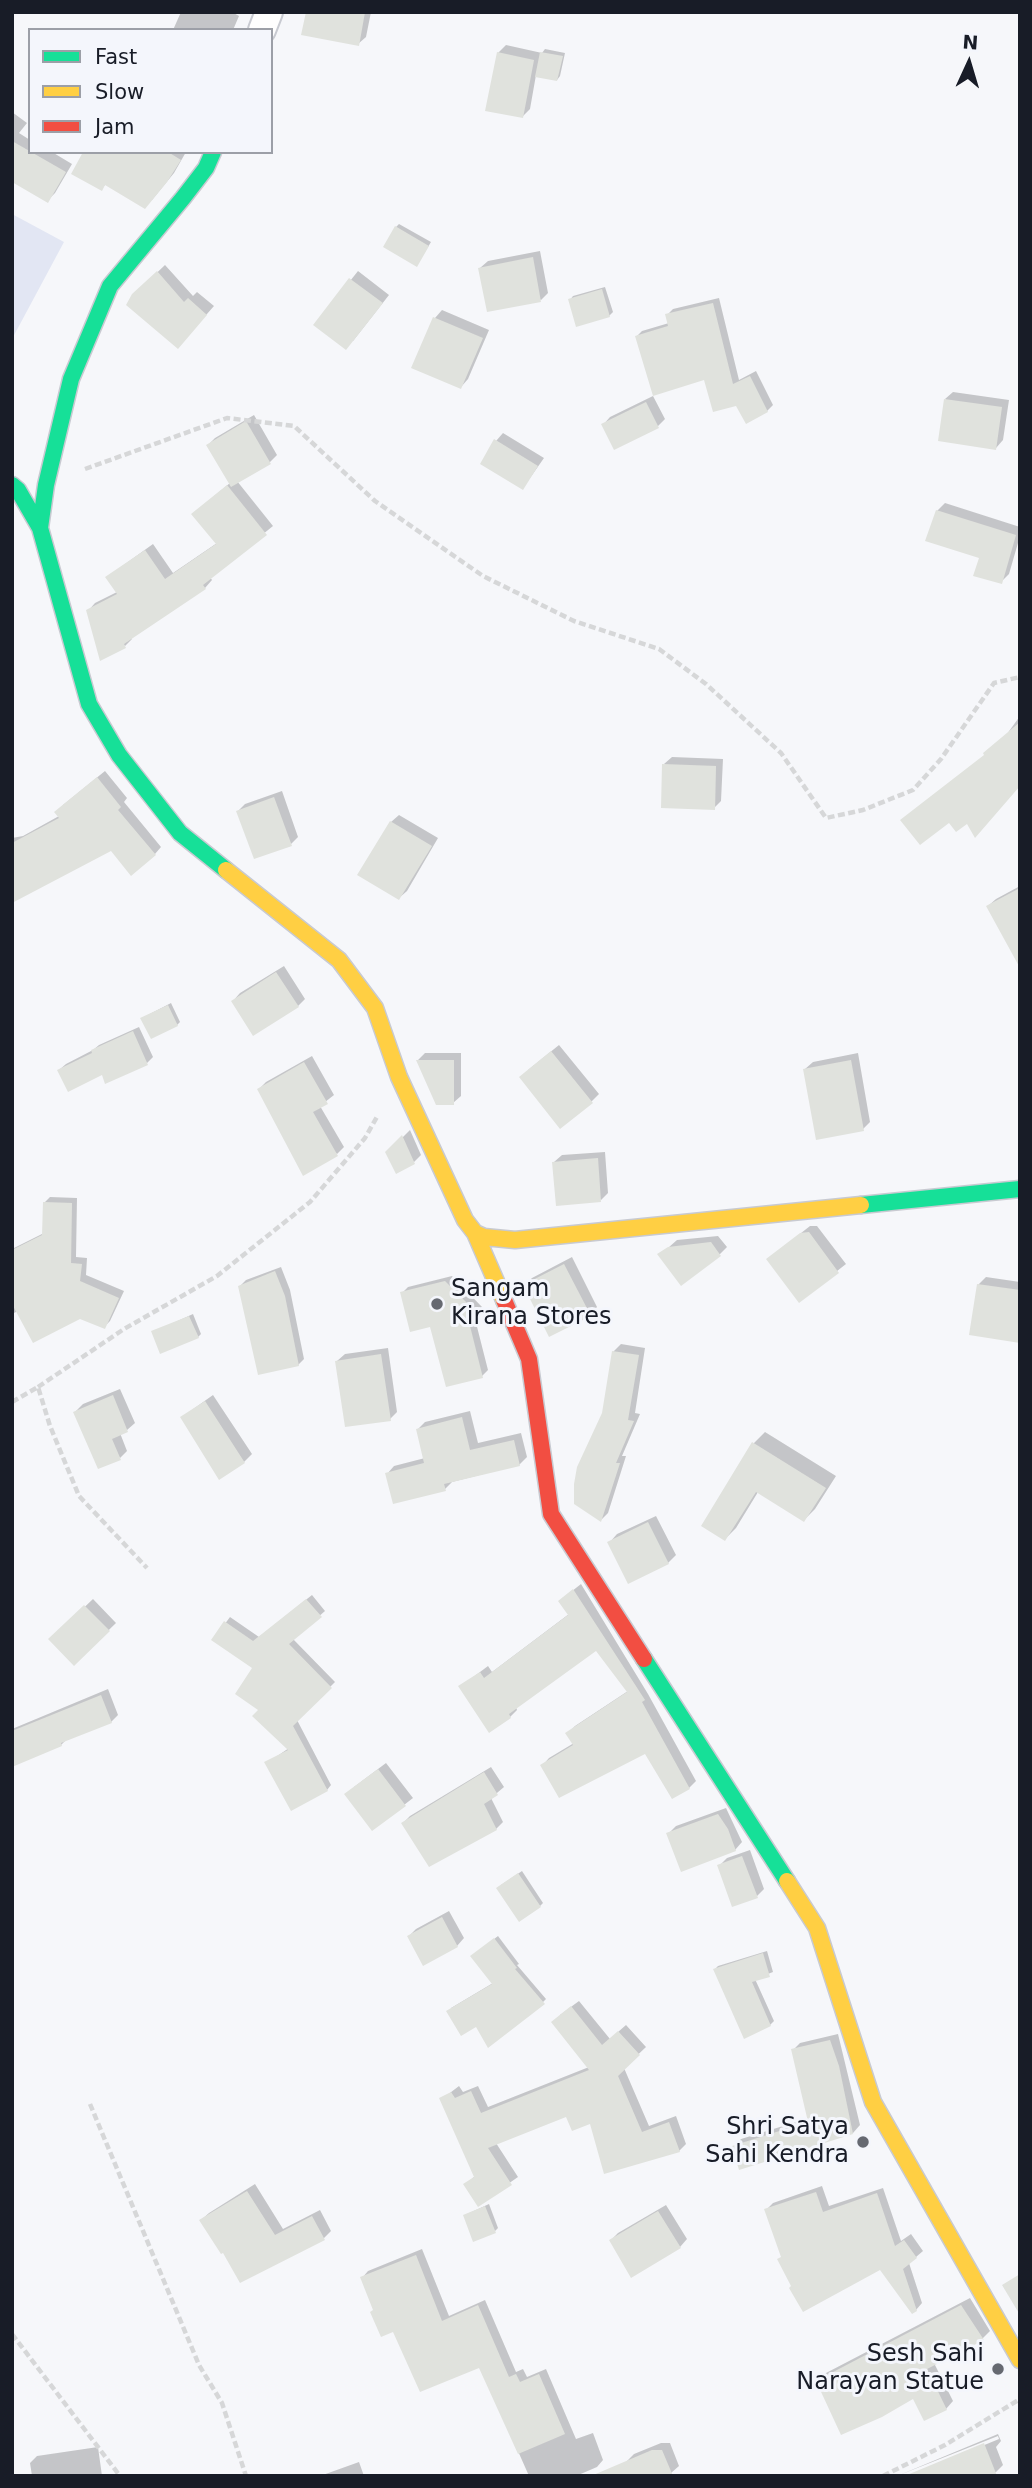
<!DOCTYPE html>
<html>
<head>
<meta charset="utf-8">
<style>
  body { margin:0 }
  #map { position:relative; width:1032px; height:2488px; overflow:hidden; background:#f6f7fa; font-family:"DejaVu Sans",sans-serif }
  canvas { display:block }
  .frame { position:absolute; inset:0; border:14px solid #181c27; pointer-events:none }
  .legend { position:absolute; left:28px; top:28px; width:245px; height:126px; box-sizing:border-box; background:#f4f6fc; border:2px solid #9c9fa7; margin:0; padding:9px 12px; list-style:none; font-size:21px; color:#181c27 }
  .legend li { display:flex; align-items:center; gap:14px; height:35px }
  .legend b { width:35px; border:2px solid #9c9fa7 }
  .north { position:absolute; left:934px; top:28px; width:70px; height:70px; -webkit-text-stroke:5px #f4f6fc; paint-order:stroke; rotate:4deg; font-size:19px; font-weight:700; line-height:28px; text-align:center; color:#181c27 }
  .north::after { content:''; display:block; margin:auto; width:24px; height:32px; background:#181c27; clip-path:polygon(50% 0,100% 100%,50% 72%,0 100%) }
</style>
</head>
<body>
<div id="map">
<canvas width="1032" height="2488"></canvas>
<div class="frame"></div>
<ul class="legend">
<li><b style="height:9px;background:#16e098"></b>Fast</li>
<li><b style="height:9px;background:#ffcf43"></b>Slow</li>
<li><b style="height:9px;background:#f24e42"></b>Jam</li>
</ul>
<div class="north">N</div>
</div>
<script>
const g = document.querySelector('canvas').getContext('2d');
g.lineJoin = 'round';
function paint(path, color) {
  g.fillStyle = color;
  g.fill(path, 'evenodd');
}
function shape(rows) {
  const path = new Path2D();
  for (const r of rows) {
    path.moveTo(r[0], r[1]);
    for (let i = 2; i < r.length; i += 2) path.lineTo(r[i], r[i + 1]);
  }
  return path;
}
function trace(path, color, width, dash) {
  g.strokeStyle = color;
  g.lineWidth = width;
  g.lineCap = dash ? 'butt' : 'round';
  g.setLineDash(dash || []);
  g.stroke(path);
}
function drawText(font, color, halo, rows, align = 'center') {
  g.font = font + ' "DejaVu Sans",sans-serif';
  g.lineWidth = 6;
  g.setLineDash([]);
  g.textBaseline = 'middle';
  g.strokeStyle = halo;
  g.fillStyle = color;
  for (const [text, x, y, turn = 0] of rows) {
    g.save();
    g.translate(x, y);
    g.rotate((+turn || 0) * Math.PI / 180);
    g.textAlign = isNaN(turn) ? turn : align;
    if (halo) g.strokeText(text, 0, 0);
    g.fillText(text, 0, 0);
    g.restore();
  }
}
paint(shape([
  [12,214,64,242,12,339]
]), '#e2e6f3');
paint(shape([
  [181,12,232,12,239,16,233,30,173,30],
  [308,12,371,12,366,37,358,44],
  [506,45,542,53,545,49,565,53,560,76,557,80,536,75,530,109,523,116,498,53],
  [12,112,27,123,19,133,30,140,30,152,52,152,72,164,55,193,48,200,12,169],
  [85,152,186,152,174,173,152,200,106,184,101,189],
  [399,224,431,242,417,265,396,227],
  [540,251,548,293,541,300,480,268,488,261],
  [165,265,193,296,197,292,214,306,185,339,142,287],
  [358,271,389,295,353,341,315,325],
  [605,287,613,312,609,316,570,300,573,296],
  [719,298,739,380,756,371,773,405,767,411,737,404,705,378,636,337,642,331,669,323,667,315,673,309],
  [442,310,489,330,468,379,461,387,414,367,435,318],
  [953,392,1009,400,1003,440,996,448,945,399],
  [653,396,665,419,658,426,603,425,610,417],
  [254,415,277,455,270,462,237,481,273,526,210,577,212,580,205,588,131,637,132,639,125,646,88,611,95,603,117,592,107,577,153,544,173,573,217,543,201,507,230,483,208,445,215,438],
  [503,433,544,458,523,488,496,441],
  [945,503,1020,527,1020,536,1009,574,1001,582,937,511],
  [1020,716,1020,784,986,754,1007,734],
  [672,757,723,759,721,801,714,808,664,764],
  [105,771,127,798,124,802,161,847,155,854,111,849,12,899,12,838,23,836,59,816,63,805],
  [282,791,298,837,291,844,238,811,245,804],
  [399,815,438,838,407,891,399,898,391,822],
  [1020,886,1020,946,988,906,996,899],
  [284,966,305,999,298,1006,233,1001,240,993],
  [171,1003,180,1022,177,1025,142,1018],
  [139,1027,153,1057,147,1063,103,1073,59,1070,66,1064,93,1050,99,1045],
  [559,1045,599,1094,591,1102,528,1070],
  [425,1053,461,1053,461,1096,453,1103,418,1060],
  [858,1053,870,1122,863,1129,805,1069,813,1062],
  [312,1056,334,1095,320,1106,344,1147,337,1154,259,1089,266,1082],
  [410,1130,421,1155,414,1162,387,1153],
  [605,1152,608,1193,601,1200,554,1162,562,1155],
  [50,1197,77,1198,76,1257,87,1258,86,1275,124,1291,110,1321,104,1327,80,1317,18,1311,12,1314,12,1249,44,1233,44,1203],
  [810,1226,817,1226,846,1264,799,1301,768,1259],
  [718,1236,727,1247,720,1254,660,1255,677,1240],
  [572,1257,597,1307,590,1314,525,1285,532,1278],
  [281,1267,290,1290,304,1359,298,1365,240,1286,246,1280],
  [452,1276,483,1308,474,1315,488,1370,482,1376,402,1293,408,1287],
  [986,1277,1020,1282,1020,1341,978,1285],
  [193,1314,201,1334,198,1337,153,1332],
  [621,1344,645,1348,635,1413,640,1414,622,1456,626,1456,608,1513,601,1520,604,1414,613,1352],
  [388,1348,397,1412,390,1419,337,1361,345,1354],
  [120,1389,135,1423,127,1430,120,1433,127,1451,120,1458,75,1412,83,1404],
  [213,1395,252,1454,244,1462,182,1417],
  [470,1411,478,1443,521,1433,527,1457,519,1465,452,1482,445,1489,387,1474,394,1466,425,1458,418,1429,425,1422],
  [765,1432,836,1476,815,1509,804,1520,758,1492,736,1528,725,1539,703,1525,754,1443],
  [656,1516,676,1555,668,1563,629,1582,610,1542,617,1534],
  [581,1584,648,1694,696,1781,689,1788,645,1752,542,1766,549,1758,574,1743,568,1733,575,1726,628,1691,596,1649,516,1707,517,1710,510,1717,460,1687,488,1666,492,1672,569,1614,567,1595],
  [312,1595,325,1611,293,1639,335,1682,297,1720,331,1785,327,1790,267,1763,289,1748,261,1710,255,1668,213,1640,230,1617,259,1637],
  [93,1599,116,1623,74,1664,51,1639],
  [108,1689,118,1715,111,1722,68,1738,61,1745,12,1766,12,1729],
  [386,1763,413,1798,373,1829,354,1787],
  [491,1767,504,1787,491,1798,503,1822,496,1829,403,1823,410,1816],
  [726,1808,742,1842,735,1850,668,1834,676,1826],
  [750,1850,764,1889,757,1896,719,1866,727,1858],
  [522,1871,543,1903,540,1906,501,1885],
  [449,1911,464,1938,457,1946,409,1936,416,1929],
  [498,1936,519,1964,517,1965,546,1999,543,2002,477,2025,451,2008,493,1983,476,1953],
  [767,1951,773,1972,755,1979,774,2021,770,2025,715,1969,718,1966],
  [579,2001,610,2039,626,2025,646,2047,624,2068,649,2126,676,2116,686,2144,679,2151,567,2115,496,2143,518,2177,479,2204,466,2184,475,2176,442,2099,459,2086,463,2092,478,2086,488,2107,589,2067,560,2015],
  [838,2034,860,2125,853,2133,734,2147,741,2139,809,2118,793,2050,800,2043],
  [255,2184,283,2229,320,2210,331,2231,324,2238,224,2250,201,2220,209,2213],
  [822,2186,829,2206,883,2188,901,2241,911,2234,923,2251,909,2263,922,2303,916,2310,880,2268,793,2286,766,2210,773,2203],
  [489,2204,498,2228,495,2231,465,2215],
  [666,2205,687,2239,680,2247,611,2240,618,2233],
  [422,2249,449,2316,485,2300,516,2372,523,2369,527,2377,546,2369,576,2439,593,2433,603,2460,597,2467,576,2476,529,2476,480,2365,394,2329,374,2309,362,2278,368,2271],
  [970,2298,990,2331,982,2339,934,2363,953,2401,946,2409,914,2397,819,2381,826,2373],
  [998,2434,1001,2441,996,2447,1003,2465,996,2472,987,2476,909,2476,999,2439,998,2436,897,2476],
  [661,2443,670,2443,679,2466,671,2473,627,2461,634,2454],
  [98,2447,102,2476,32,2476,30,2463,37,2456],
  [359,2462,364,2476,320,2476]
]), '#0003');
paint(shape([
  [306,12,365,12,359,46,301,35],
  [497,52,534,60,523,118,485,111],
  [540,52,563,56,557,81,535,77],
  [12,141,66,172,48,203,12,182],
  [83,152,168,152,181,160,167,182,145,209,105,185,102,191,71,174],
  [395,226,429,246,417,267,383,247],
  [533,257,541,302,487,312,478,268],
  [157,271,184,302,188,298,207,315,178,349,126,305,132,294],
  [349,278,383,303,346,350,313,325],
  [602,289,610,317,576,327,568,299],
  [713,303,733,384,750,376,768,412,746,424,736,406,713,412,704,380,653,396,635,336,668,326,665,314],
  [433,317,483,338,461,389,411,368],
  [944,399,1002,407,996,450,938,441],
  [646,402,659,428,614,450,601,424],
  [246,421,271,464,231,487,206,445],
  [494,439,538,466,523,490,480,464],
  [227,485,267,535,203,585,206,589,124,644,126,648,100,661,86,610,117,594,105,577,145,550,165,579,216,544,191,514],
  [936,510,1016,535,1002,584,973,576,979,558,925,541],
  [1020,722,1020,786,975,838,967,824,956,832,949,823,920,845,900,820,984,755,983,753],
  [662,764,716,766,715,810,661,808],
  [97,777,121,807,118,810,156,855,131,876,111,851,12,903,12,843,59,818,54,812],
  [274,797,292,846,254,859,236,811],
  [390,821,432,846,399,900,357,875],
  [1020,888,1020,968,986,906],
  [276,972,299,1007,253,1036,231,1001],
  [168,1005,178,1026,151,1039,140,1018],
  [133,1031,148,1065,105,1084,102,1075,68,1092,57,1070,92,1053,91,1050],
  [551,1051,593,1103,560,1129,519,1077],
  [416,1060,454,1060,454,1105,436,1105],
  [851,1060,864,1131,816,1140,803,1069],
  [304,1062,328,1104,313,1112,338,1156,303,1176,257,1089],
  [402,1135,415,1164,396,1174,385,1152],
  [598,1158,601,1202,556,1206,552,1162],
  [43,1202,72,1203,71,1263,82,1264,80,1281,119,1298,105,1329,80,1319,33,1343,12,1304,12,1250,42,1235],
  [809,1232,839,1273,799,1303,766,1259,800,1233],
  [711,1242,721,1256,681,1286,657,1254,668,1247],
  [564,1264,591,1316,549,1337,523,1285],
  [275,1271,285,1296,299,1366,258,1375,238,1286],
  [445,1281,479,1315,468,1318,483,1378,446,1387,430,1327,410,1332,400,1292],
  [977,1284,1020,1290,1020,1343,969,1335],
  [189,1316,199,1338,160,1354,151,1331],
  [612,1351,639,1355,628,1420,634,1421,616,1463,620,1463,601,1522,574,1504,574,1484,577,1467,602,1413],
  [381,1354,391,1421,345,1427,335,1361],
  [113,1395,128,1432,112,1439,121,1460,98,1469,73,1412],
  [205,1401,245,1463,219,1480,180,1417],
  [462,1417,470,1450,514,1440,520,1466,444,1484,446,1491,393,1504,385,1473,424,1463,416,1429],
  [752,1442,826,1488,804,1522,756,1492,725,1541,701,1526],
  [648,1522,669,1564,628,1584,607,1542],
  [573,1589,645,1700,642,1702,690,1789,672,1799,645,1754,559,1798,540,1765,573,1745,565,1733,627,1692,596,1651,509,1714,511,1718,489,1733,458,1686,480,1672,484,1678,568,1615,558,1601],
  [306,1599,322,1617,289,1644,332,1688,293,1726,328,1791,291,1811,264,1762,288,1750,252,1716,258,1710,235,1694,252,1668,211,1640,224,1621,253,1641],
  [84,1605,110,1631,74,1666,48,1639],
  [101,1695,112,1723,61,1743,62,1746,12,1767,12,1731],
  [378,1769,406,1806,372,1831,344,1794],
  [484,1772,498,1795,484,1804,497,1830,429,1867,401,1823],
  [718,1814,728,1829,736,1851,681,1872,666,1833],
  [742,1856,758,1898,732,1907,717,1865],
  [518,1873,541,1907,519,1922,496,1888],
  [442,1917,458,1947,423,1966,407,1936],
  [494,1938,517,1968,515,1969,545,2004,488,2048,476,2027,461,2036,446,2011,492,1984,470,1956],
  [763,1953,770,1977,752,1982,771,2026,744,2039,713,1969],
  [571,2006,602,2045,618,2031,640,2055,618,2076,642,2132,669,2122,680,2152,604,2174,590,2124,572,2131,566,2117,488,2148,512,2185,478,2207,463,2184,474,2177,439,2098,451,2092,455,2098,471,2091,481,2113,589,2070,551,2022],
  [830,2040,839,2066,853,2134,739,2170,732,2146,808,2122,791,2049],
  [247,2191,275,2235,312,2216,325,2240,240,2283,223,2253,221,2254,199,2220],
  [816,2192,823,2212,877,2193,895,2246,904,2240,917,2258,903,2269,917,2311,912,2314,880,2270,803,2312,789,2288,791,2286,777,2259,781,2257,764,2209],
  [485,2206,496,2233,473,2242,463,2215],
  [658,2211,681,2248,631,2278,609,2240],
  [416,2255,442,2321,478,2305,509,2377,516,2374,520,2382,539,2374,565,2434,518,2454,479,2368,420,2392,393,2332,381,2337,370,2312,373,2310,360,2277],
  [1020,2274,1020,2315,1002,2285],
  [961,2305,984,2340,927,2369,947,2410,924,2421,913,2399,882,2417,841,2435,816,2381],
  [984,2443,997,2476,907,2476,907,2475],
  [652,2450,662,2450,673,2476,591,2476]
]), '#e0e2dd');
const street = shape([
  [262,30,269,12]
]);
const fast = shape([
  [12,485,18,490,40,528,89,704,119,755,180,833,226,870],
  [40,528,46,485,71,379,110,286,183,198,206,168,213,152],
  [861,1205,1020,1189],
  [644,1659,787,1881]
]);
const slow = shape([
  [226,870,339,960,375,1008,399,1077,465,1220,475,1233,504,1300],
  [475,1233,484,1237,515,1240,861,1205],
  [787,1881,817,1928,873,2102,1020,2360]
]);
const jam = shape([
  [504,1300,529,1359,551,1514,644,1659]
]);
trace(street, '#c8cad1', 30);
trace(fast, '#c8cad1', 19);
trace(slow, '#c8cad1', 19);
trace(jam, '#c8cad1', 19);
trace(shape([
  [85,469,227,418,294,426,375,501,483,576,574,621,659,649,706,684,781,753,826,818,863,810,913,790,941,759,994,683,1020,677],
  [38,1387,124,1329,217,1276,310,1202,365,1138,378,1115],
  [12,1402,38,1387,50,1426,79,1496,147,1568],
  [90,2104,199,2365,222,2403,246,2476],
  [12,2334,120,2476],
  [883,2476,945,2445,1020,2399]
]), '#d6d7d8', 4.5, [7, 3.5]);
trace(street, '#fefefe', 26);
trace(fast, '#16e098', 16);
trace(slow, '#ffcf43', 16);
trace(jam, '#f24e42', 16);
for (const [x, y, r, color] of [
  [437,1304,7,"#666971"],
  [863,2142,7,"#666971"],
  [998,2369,7,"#666971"]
]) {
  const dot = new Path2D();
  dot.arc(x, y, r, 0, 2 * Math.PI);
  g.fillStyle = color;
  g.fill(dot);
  trace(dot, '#f4f6fc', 2.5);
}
drawText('24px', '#181c27', '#f4f6fc', [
  ["Sangam",451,1290,"left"],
  ["Kirana Stores",451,1318,"left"],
  ["Shri Satya",849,2128],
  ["Sahi Kendra",849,2156],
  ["Sesh Sahi",984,2355],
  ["Narayan Statue",984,2383]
], 'right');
</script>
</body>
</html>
